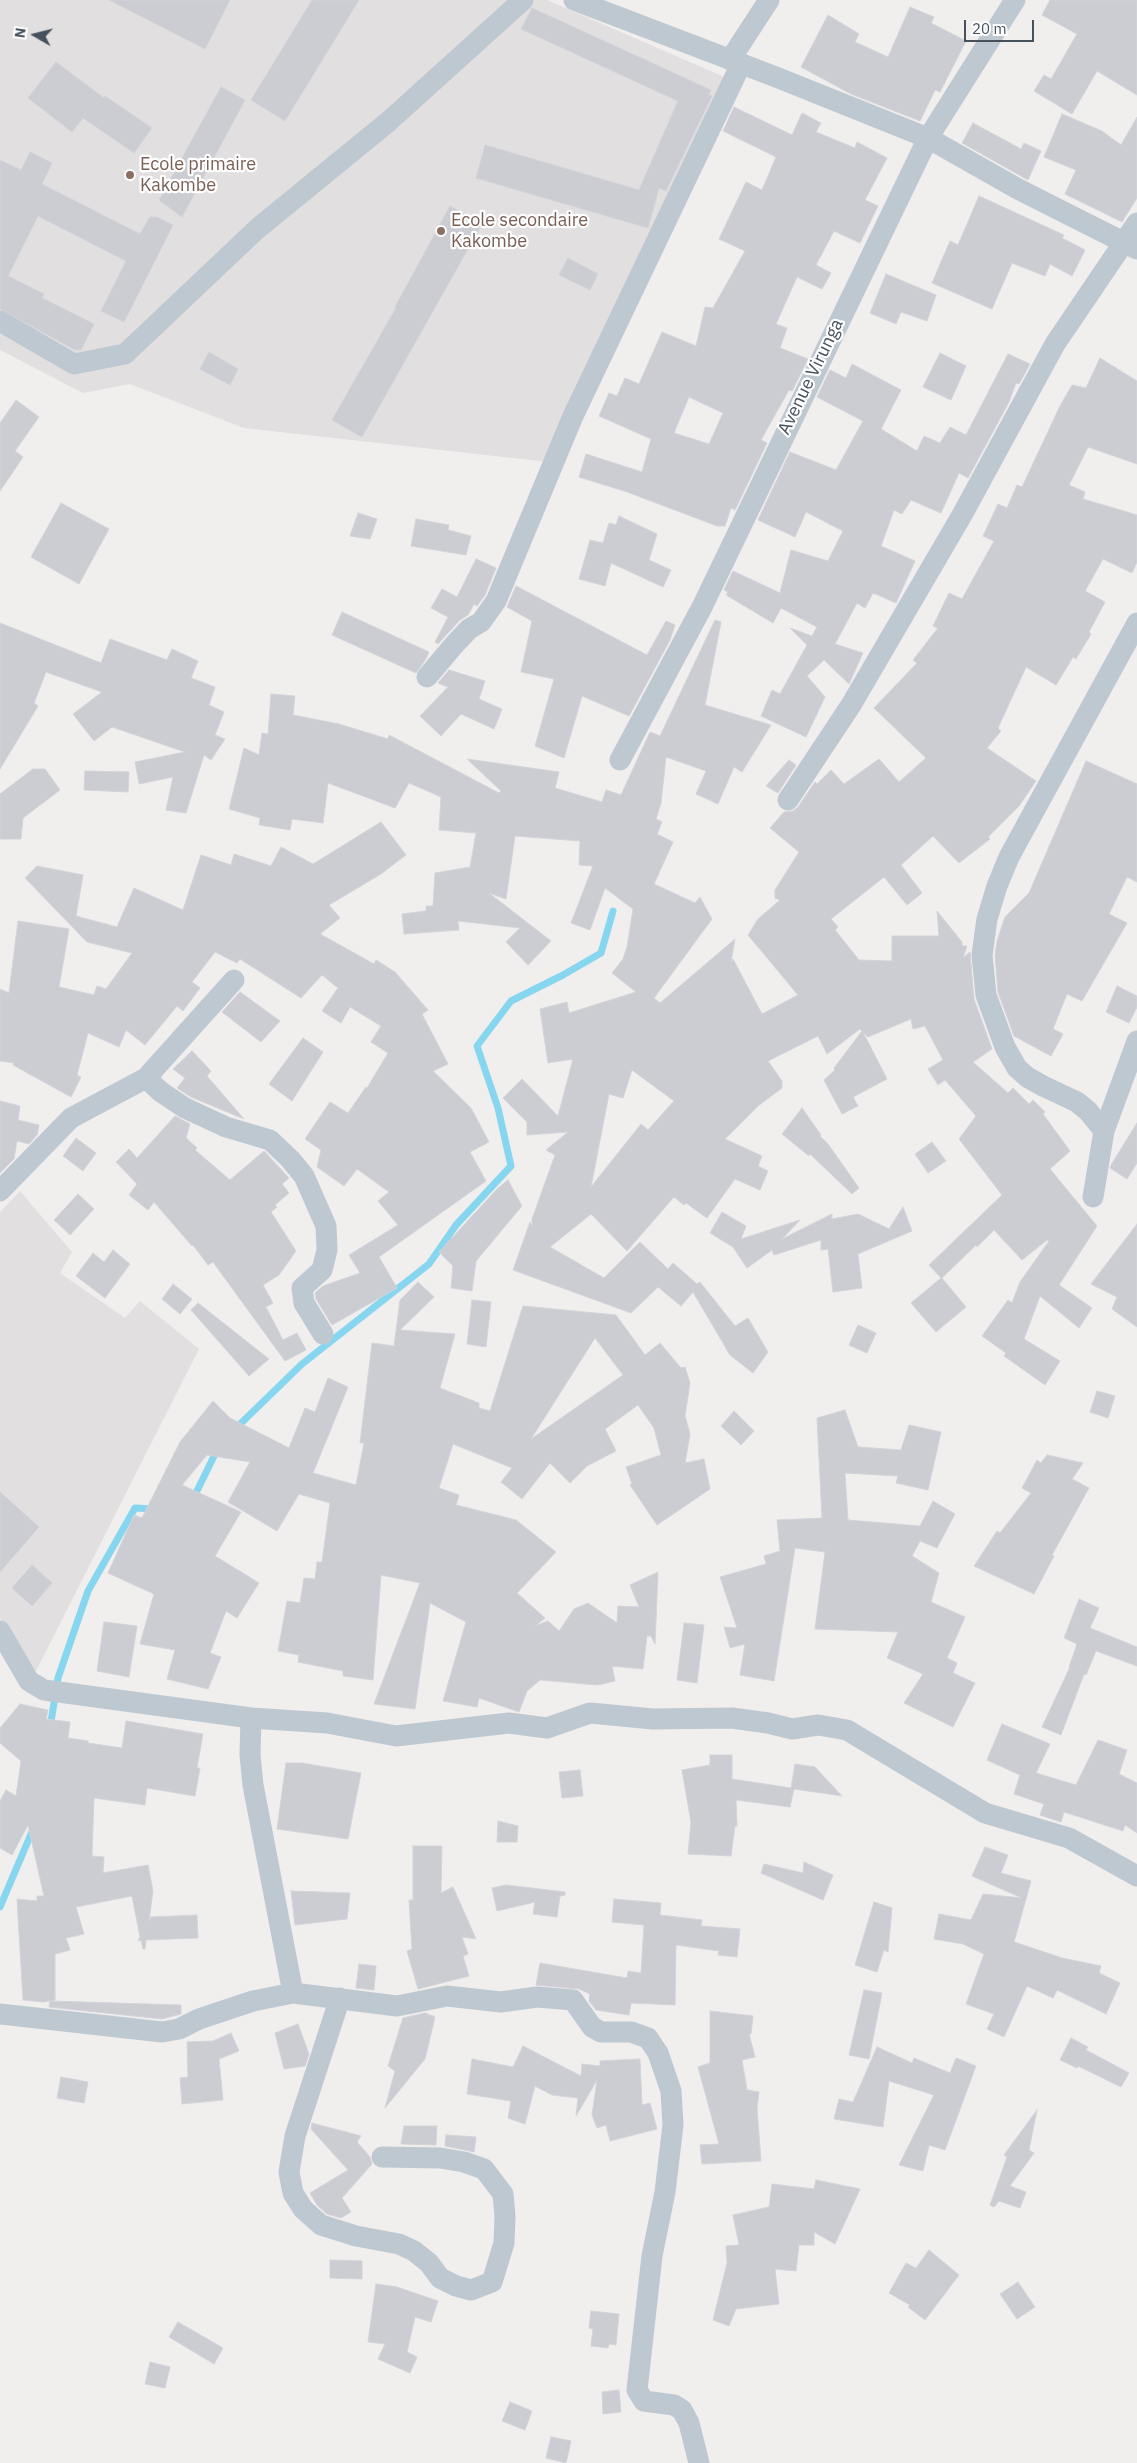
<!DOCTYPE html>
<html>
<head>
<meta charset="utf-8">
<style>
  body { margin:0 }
  #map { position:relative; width:1137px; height:2463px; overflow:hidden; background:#f1eeee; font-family:"IBM Plex Sans",sans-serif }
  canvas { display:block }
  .north { position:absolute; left:10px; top:10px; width:50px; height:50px; -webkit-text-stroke:4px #fff; paint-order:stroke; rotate:278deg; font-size:14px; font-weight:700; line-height:20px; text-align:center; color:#46515c }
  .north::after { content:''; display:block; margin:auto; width:18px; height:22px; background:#46515c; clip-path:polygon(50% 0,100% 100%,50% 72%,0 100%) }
  .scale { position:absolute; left:964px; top:20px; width:70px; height:22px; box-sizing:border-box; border:2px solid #46515c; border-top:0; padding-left:6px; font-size:15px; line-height:18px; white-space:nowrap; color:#46515c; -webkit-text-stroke:4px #fff; paint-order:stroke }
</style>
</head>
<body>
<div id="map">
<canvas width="1137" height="2463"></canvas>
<div class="north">N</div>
<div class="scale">20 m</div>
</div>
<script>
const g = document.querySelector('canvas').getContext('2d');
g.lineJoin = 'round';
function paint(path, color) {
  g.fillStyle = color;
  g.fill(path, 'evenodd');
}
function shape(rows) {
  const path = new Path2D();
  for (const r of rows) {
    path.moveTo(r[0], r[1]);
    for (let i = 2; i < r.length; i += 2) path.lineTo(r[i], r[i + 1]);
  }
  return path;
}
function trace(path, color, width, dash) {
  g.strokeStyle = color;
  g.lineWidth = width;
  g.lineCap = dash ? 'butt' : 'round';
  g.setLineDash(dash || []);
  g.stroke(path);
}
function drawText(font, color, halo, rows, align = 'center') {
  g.font = font + ' "IBM Plex Sans",sans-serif';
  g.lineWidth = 4.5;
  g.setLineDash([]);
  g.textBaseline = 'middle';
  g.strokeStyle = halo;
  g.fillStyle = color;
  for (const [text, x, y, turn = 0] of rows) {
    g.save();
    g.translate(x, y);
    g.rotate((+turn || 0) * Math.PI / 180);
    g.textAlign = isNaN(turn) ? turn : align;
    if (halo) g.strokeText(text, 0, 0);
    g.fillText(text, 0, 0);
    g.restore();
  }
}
paint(shape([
  [0,0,547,0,729,79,548,462,244,428,130,384,83,393,0,350],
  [20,1191,72,1252,60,1273,125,1318,140,1301,199,1349,36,1671,0,1618,0,1212]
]), '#e2dfe0');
trace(shape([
  [235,1429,302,1364,429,1264,456,1225,511,1166,498,1108,477,1046,511,1001,563,975,601,953,613,911],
  [193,1499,218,1448],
  [50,1728,58,1678,88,1591,135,1508,154,1509],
  [0,1907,34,1827]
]), '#87d6ef', 7);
const building = shape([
  [109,0,230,0,205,49,109,0],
  [312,0,359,0,285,121,251,100,312,0],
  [1050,0,1137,0,1137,95,1097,71,1072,114,1034,91,1044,75,1051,79,1077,34,1042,15,1050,0],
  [910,7,934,17,931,23,966,41,940,92,935,90,920,121,851,94,801,67,828,15,859,34,855,42,888,57,910,7],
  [532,8,711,90,709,95,712,96,666,191,659,188,648,228,476,178,485,145,639,190,678,101,521,29,532,8],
  [56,62,104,98,105,96,152,128,134,153,83,118,72,132,28,98,56,62],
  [221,87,245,100,182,217,159,200,221,87],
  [734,107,792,135,802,113,821,123,816,132,855,148,857,142,887,158,865,200,878,206,860,243,834,231,816,265,831,273,822,289,797,277,776,324,787,328,780,348,808,359,792,391,789,390,761,440,767,443,735,510,731,508,725,526,717,526,627,492,579,477,586,454,642,472,651,439,599,416,609,393,617,396,625,378,639,384,662,332,696,346,705,307,713,308,745,251,719,239,746,182,762,190,776,157,723,131,734,107],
  [689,397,723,413,709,444,674,433,689,397],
  [1062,114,1102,131,1121,145,1137,117,1137,198,1122,222,1065,194,1076,170,1044,157,1062,114],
  [973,123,1021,149,1024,143,1041,151,1028,180,962,143,973,123],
  [30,152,52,163,42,184,140,234,150,217,157,217,173,225,124,322,101,311,126,261,38,216,8,276,44,294,42,298,94,324,81,350,75,350,0,309,0,160,21,170,30,152],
  [979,196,1064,235,1062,238,1085,250,1072,276,1050,264,1045,276,1012,263,992,309,932,283,950,241,958,245,979,196],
  [450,206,482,224,362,437,332,420,396,308,395,307,450,206],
  [568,258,598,274,590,290,559,275,568,258],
  [886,274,936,295,927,321,901,312,896,324,870,313,886,274],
  [209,352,238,369,230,385,200,369,209,352],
  [940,353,966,366,951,400,923,387,940,353],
  [1008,354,1030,364,1019,384,1016,383,1009,402,968,478,959,473,941,513,911,500,902,514,894,510,881,546,915,561,896,603,873,593,865,608,857,603,835,644,863,653,849,684,824,660,807,676,825,697,806,737,761,716,772,690,780,694,807,645,790,628,812,636,817,627,781,608,773,623,726,595,728,592,724,590,733,571,780,593,791,550,828,561,843,531,806,512,795,537,758,520,790,452,836,470,863,421,817,397,830,370,846,378,852,364,901,390,881,429,917,451,924,436,940,443,950,427,966,435,1008,354],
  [1100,358,1137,381,1137,464,1088,447,1069,485,1085,492,1083,499,1137,515,1137,562,1132,573,1103,559,1085,591,1105,602,1089,632,1091,634,1076,659,1073,657,1056,685,1026,667,998,728,1001,731,987,748,1036,781,1019,806,988,837,990,839,959,863,933,836,901,865,922,893,907,905,884,877,831,919,838,927,835,930,859,960,892,961,892,936,939,936,937,911,962,942,962,946,967,946,963,958,970,952,974,999,992,1049,973,1062,1008,1093,1013,1088,1029,1104,1033,1100,1045,1112,1043,1114,1070,1151,1050,1169,1097,1226,1059,1285,1092,1308,1079,1328,1040,1296,1024,1339,1060,1361,1045,1385,1004,1356,1006,1353,982,1336,1008,1300,1012,1303,1020,1282,1049,1241,1047,1240,1022,1260,994,1230,977,1247,976,1245,942,1278,966,1307,936,1332,911,1303,941,1278,929,1265,1002,1195,959,1139,976,1116,945,1080,938,1085,928,1069,943,1060,925,1026,913,1029,911,1019,868,1037,863,1032,887,1079,853,1097,858,1106,842,1114,824,1080,835,1070,834,1068,862,1031,860,1029,827,1054,818,1036,768,1061,782,1081,782,1088,758,1106,725,1139,762,1156,758,1166,768,1171,760,1190,735,1179,707,1218,686,1203,684,1205,674,1197,627,1251,591,1214,550,1247,604,1278,640,1242,668,1269,673,1263,697,1284,700,1282,735,1326,748,1318,768,1352,753,1373,730,1355,693,1292,681,1306,658,1287,631,1313,513,1270,530,1222,532,1226,532,1219,555,1155,546,1150,568,1132,527,1135,527,1122,503,1098,522,1079,558,1116,573,1059,548,1063,540,1009,567,1002,569,1013,636,992,612,973,623,959,627,947,633,909,605,888,590,930,571,923,593,866,579,865,580,841,515,836,506,899,489,893,551,941,528,965,506,942,520,928,458,921,459,930,404,934,402,914,426,911,426,906,433,906,435,873,470,867,476,833,439,830,441,797,409,783,395,808,328,783,323,823,292,819,290,830,259,825,260,818,229,809,244,748,259,755,262,733,268,734,271,694,295,696,293,715,339,724,388,739,389,735,499,793,501,791,467,759,559,772,555,788,602,802,606,790,621,795,650,732,660,736,715,620,721,622,705,705,771,725,742,772,734,767,718,804,696,794,706,771,666,757,661,803,656,819,662,822,657,834,673,842,654,884,695,903,700,897,712,919,654,998,660,1003,735,939,731,962,733,959,762,1014,798,995,748,935,758,919,780,900,775,898,775,890,799,852,770,828,784,812,793,811,798,807,815,782,817,784,831,770,844,784,879,759,899,782,926,758,874,708,917,663,913,660,938,628,933,626,949,593,962,599,994,541,983,536,998,504,1007,508,1017,485,1022,487,1060,406,1072,385,1086,388,1100,358],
  [632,1070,674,1101,648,1130,641,1124,591,1187,609,1094,623,1098,632,1070],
  [16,400,39,417,15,451,23,457,0,491,0,423,16,400],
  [61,503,109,529,79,584,31,557,61,503],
  [358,513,377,519,370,539,350,536,358,513],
  [619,516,657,534,649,560,671,570,663,587,611,563,605,586,579,579,590,540,603,543,609,523,616,525,619,516],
  [416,519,449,525,448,530,471,536,466,555,411,546,416,519],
  [476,559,496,568,485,595,477,606,474,604,468,615,460,620,438,644,435,642,448,617,431,608,442,589,457,597,476,559],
  [516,586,647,655,666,621,675,625,670,640,629,716,582,696,564,758,535,746,554,679,521,672,532,621,507,607,516,586],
  [342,612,429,652,426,659,416,673,332,635,342,612],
  [0,623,101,663,110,639,167,660,172,649,198,661,191,678,215,687,209,705,224,712,215,735,225,739,211,760,204,755,186,813,166,810,173,777,139,784,135,762,185,752,112,727,94,741,73,714,102,692,46,672,34,703,38,706,0,769,0,623],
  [449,670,485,681,479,699,502,709,494,729,461,714,441,736,420,716,448,687,438,683,449,670],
  [789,760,796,765,778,793,766,786,789,760],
  [1086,761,1137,784,1137,882,1127,877,1109,914,1127,923,1082,1001,1067,994,1053,1029,1063,1034,1051,1056,1014,1036,998,992,995,955,997,941,1005,917,1029,893,1086,761],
  [33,769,45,769,60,790,23,818,21,839,0,839,0,794,33,769],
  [85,771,129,772,128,792,84,790,85,771],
  [381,822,406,855,381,874,329,905,340,918,320,934,374,964,376,960,395,972,428,1010,422,1014,448,1064,433,1071,471,1108,489,1142,470,1152,486,1181,379,1257,397,1288,332,1325,316,1299,315,1293,323,1286,360,1273,349,1255,398,1225,378,1201,389,1192,357,1169,344,1186,317,1167,321,1150,305,1139,330,1102,348,1113,366,1087,367,1088,388,1053,371,1042,381,1026,350,1007,341,1023,322,1011,338,988,322,975,301,998,240,959,237,963,215,952,192,982,200,988,183,1011,177,1006,145,1045,126,1030,119,1047,88,1033,77,1075,81,1077,71,1097,13,1065,14,1063,0,1061,0,989,9,993,18,921,69,929,59,987,94,995,97,986,106,989,132,953,87,942,25,878,37,866,83,875,76,916,117,927,134,888,183,910,201,855,231,865,234,854,271,866,281,847,313,864,381,822],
  [1117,986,1137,996,1137,1007,1129,1023,1106,1012,1117,986],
  [240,992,280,1021,261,1042,222,1012,240,992],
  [303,1038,323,1052,292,1101,269,1084,303,1038],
  [192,1051,211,1071,207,1076,244,1119,191,1097,177,1088,185,1078,173,1069,192,1051],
  [0,1101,20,1106,18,1120,39,1125,37,1135,29,1144,17,1141,14,1159,0,1173,0,1101],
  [802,1108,821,1135,820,1136,828,1144,859,1188,852,1194,810,1154,809,1156,782,1134,802,1108],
  [175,1116,190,1124,186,1138,197,1148,195,1150,230,1180,264,1151,289,1178,282,1184,289,1193,275,1205,277,1207,271,1212,296,1251,279,1275,263,1285,273,1303,266,1307,283,1340,297,1333,306,1350,285,1361,213,1262,208,1265,193,1245,192,1246,154,1202,148,1210,129,1195,137,1184,116,1162,129,1149,137,1158,175,1116],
  [1137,1123,1137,1163,1127,1179,1110,1168,1111,1165,1137,1123],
  [76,1138,96,1153,83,1171,63,1156,76,1138],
  [932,1142,946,1161,928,1173,915,1154,932,1142],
  [508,1180,522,1206,476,1261,472,1291,451,1288,453,1266,439,1252,498,1188,508,1180],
  [78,1194,94,1209,70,1235,54,1220,78,1194],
  [903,1207,912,1231,858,1254,862,1288,833,1292,828,1249,821,1250,821,1240,774,1255,772,1250,747,1268,733,1247,710,1233,722,1212,746,1226,741,1239,800,1220,782,1239,832,1214,832,1219,858,1214,889,1229,903,1207],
  [1137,1224,1137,1327,1112,1309,1117,1297,1091,1284,1137,1224],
  [113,1250,130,1264,105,1298,76,1276,93,1253,104,1262,113,1250],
  [418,1282,434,1297,400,1330,455,1334,440,1388,479,1403,479,1408,490,1411,523,1306,616,1315,645,1355,660,1343,681,1368,685,1367,690,1383,685,1416,690,1434,685,1463,704,1459,710,1489,657,1525,630,1485,632,1484,626,1467,661,1455,654,1428,638,1405,605,1429,616,1451,587,1466,570,1483,550,1463,522,1499,501,1482,512,1468,453,1444,439,1488,459,1495,456,1505,516,1520,556,1552,517,1593,545,1618,535,1626,548,1621,559,1631,574,1609,588,1603,617,1623,618,1606,639,1607,630,1585,658,1572,655,1644,651,1636,647,1636,643,1669,612,1666,615,1681,598,1685,540,1680,527,1691,519,1712,479,1698,477,1707,443,1701,466,1622,430,1603,415,1709,374,1704,420,1583,381,1575,373,1680,343,1676,343,1671,298,1662,299,1655,278,1651,287,1601,300,1603,304,1578,315,1579,317,1562,322,1562,330,1503,299,1494,277,1531,228,1502,250,1462,207,1455,182,1485,241,1512,215,1556,259,1583,237,1618,226,1611,210,1653,221,1657,208,1689,167,1679,175,1650,140,1644,154,1594,108,1573,134,1515,142,1518,180,1442,213,1401,230,1418,289,1448,305,1408,315,1412,328,1378,348,1387,313,1473,356,1485,364,1443,360,1443,372,1343,394,1346,400,1300,418,1282],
  [595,1338,623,1375,531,1439,595,1338],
  [173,1284,192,1299,180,1314,162,1299,173,1284],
  [472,1300,491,1302,486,1347,467,1344,472,1300],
  [198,1303,269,1359,249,1376,191,1310,198,1303],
  [858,1325,876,1333,867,1353,849,1345,858,1325],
  [1097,1391,1115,1396,1108,1418,1090,1412,1097,1391],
  [845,1410,858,1447,901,1450,909,1425,941,1432,928,1490,896,1483,898,1476,845,1473,848,1520,920,1526,933,1501,955,1514,937,1548,920,1541,912,1556,939,1573,931,1602,965,1617,947,1658,957,1663,953,1673,975,1683,953,1727,904,1703,923,1674,887,1658,898,1632,815,1629,825,1552,795,1548,774,1681,740,1675,745,1644,730,1648,724,1627,737,1628,720,1577,766,1564,764,1556,780,1551,777,1520,822,1518,817,1418,845,1410],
  [734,1411,754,1431,741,1445,721,1426,734,1411],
  [1047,1455,1083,1463,1072,1479,1089,1488,1052,1555,1054,1556,1034,1594,974,1566,997,1531,1000,1533,1031,1493,1022,1488,1037,1460,1041,1463,1047,1455],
  [0,1492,39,1527,0,1572,0,1492],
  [32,1565,52,1583,32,1606,12,1588,32,1565],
  [1079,1599,1099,1608,1090,1628,1137,1647,1137,1666,1096,1651,1086,1675,1084,1674,1061,1735,1042,1727,1070,1667,1069,1667,1077,1644,1064,1638,1079,1599],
  [104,1622,137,1626,129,1677,97,1671,104,1622],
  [684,1623,704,1625,697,1683,677,1680,684,1623],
  [20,1704,48,1710,46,1719,70,1722,68,1738,88,1741,88,1743,122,1748,126,1721,203,1734,197,1768,200,1768,195,1796,147,1788,145,1805,94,1798,92,1856,104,1857,103,1873,148,1865,153,1891,149,1921,151,1917,197,1915,198,1938,146,1940,145,1949,143,1949,141,1940,138,1941,140,1937,132,1896,76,1907,84,1934,66,1938,70,1950,55,1954,55,2000,43,2002,23,2000,17,1899,37,1901,37,1896,44,1896,28,1825,12,1855,0,1848,0,1801,6,1790,16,1796,21,1761,0,1743,0,1728,20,1704],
  [1002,1724,1050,1744,1036,1773,1076,1785,1098,1740,1127,1750,1119,1774,1137,1783,1137,1833,1125,1825,1123,1831,1064,1812,1061,1822,1040,1815,1044,1804,1014,1794,1020,1775,987,1760,1002,1724],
  [710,1755,732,1755,732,1779,791,1788,795,1764,815,1767,842,1796,794,1789,790,1807,736,1800,737,1826,735,1826,731,1856,688,1854,691,1822,682,1770,710,1765,710,1755],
  [286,1763,302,1763,361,1773,348,1839,277,1829,286,1763],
  [580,1770,583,1796,562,1798,559,1772,580,1770],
  [498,1821,518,1826,517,1842,497,1842,498,1821],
  [413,1846,442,1846,441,1893,453,1887,476,1939,462,1937,468,1954,463,1956,469,1976,418,1989,407,1951,412,1949,409,1900,413,1900,413,1846],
  [985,1847,1008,1855,1001,1873,1031,1881,1014,1942,1062,1958,1101,1966,1099,1973,1120,1983,1106,2014,1057,1990,1053,1998,1027,1986,1004,2037,987,2029,994,2014,966,2004,984,1954,963,1944,934,1939,939,1914,971,1920,983,1894,1022,1898,972,1876,985,1847],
  [804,1862,833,1875,823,1900,761,1873,764,1864,803,1873,804,1862],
  [506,1885,565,1892,565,1895,560,1896,557,1917,533,1914,535,1902,497,1911,492,1888,506,1885],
  [291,1891,350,1893,347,1919,295,1925,291,1891],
  [614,1899,661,1903,660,1915,702,1920,701,1926,740,1929,737,1957,718,1955,719,1951,676,1945,675,2005,631,2003,629,2015,596,2010,589,2001,590,1994,579,1989,536,1985,540,1963,627,1978,628,1971,641,1973,644,1925,612,1922,614,1899],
  [874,1902,892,1908,888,1952,884,1950,877,1972,855,1965,874,1902],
  [359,1964,376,1966,374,1990,356,1988,359,1964],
  [864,1990,882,1993,869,2059,849,2055,864,1990],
  [50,2001,181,2005,181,2014,162,2019,49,2007,50,2001],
  [710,2011,753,2016,751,2034,749,2034,755,2057,742,2060,747,2090,759,2092,757,2108,761,2161,702,2164,700,2145,719,2144,698,2067,710,2063,710,2011],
  [425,2013,435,2017,425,2059,385,2108,395,2071,388,2066,403,2018,425,2013],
  [298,2024,309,2054,305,2066,284,2069,275,2033,298,2024],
  [231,2033,239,2051,219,2059,223,2100,182,2104,180,2078,188,2077,187,2042,213,2041,231,2033],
  [1071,2038,1088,2047,1086,2050,1129,2073,1121,2087,1078,2066,1077,2068,1060,2060,1071,2038],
  [523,2046,581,2076,582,2064,600,2066,600,2061,640,2059,642,2105,650,2103,657,2129,610,2141,606,2125,597,2128,592,2115,597,2080,576,2116,578,2098,552,2095,535,2086,525,2124,508,2118,511,2101,467,2094,472,2059,513,2067,523,2046],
  [877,2047,912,2063,914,2058,950,2073,956,2058,976,2066,945,2150,929,2145,923,2171,899,2165,934,2095,889,2081,883,2127,834,2119,839,2099,853,2102,877,2047],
  [61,2077,88,2082,84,2103,57,2098,61,2077],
  [1037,2110,1029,2150,1034,2153,1010,2186,1026,2192,1020,2208,999,2201,994,2207,990,2205,1007,2157,1004,2155,1037,2110],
  [312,2123,361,2136,357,2142,370,2157,372,2164,342,2198,351,2212,341,2218,327,2214,317,2205,310,2193,348,2170,311,2129,312,2123],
  [404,2126,437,2126,436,2145,401,2144,404,2126],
  [446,2135,476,2137,474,2152,445,2146,446,2135],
  [816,2180,860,2189,835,2244,814,2232,814,2245,799,2245,796,2271,775,2269,779,2304,736,2309,729,2326,713,2320,727,2263,726,2246,739,2245,733,2215,769,2207,772,2184,814,2189,816,2180],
  [929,2250,959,2275,925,2320,908,2307,910,2305,889,2293,906,2263,916,2268,929,2250],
  [330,2260,362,2261,362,2279,330,2278,330,2260],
  [1018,2282,1035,2307,1017,2319,1000,2294,1018,2282],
  [376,2284,397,2287,438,2301,431,2322,415,2317,407,2352,417,2357,410,2373,378,2359,385,2344,368,2342,376,2284],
  [591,2311,619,2314,616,2345,609,2344,608,2348,591,2346,593,2329,589,2328,591,2311],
  [178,2322,223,2348,214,2364,169,2337,178,2322],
  [150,2362,170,2367,165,2388,145,2384,150,2362],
  [619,2390,621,2412,603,2414,602,2392,619,2390],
  [510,2402,532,2411,525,2430,502,2421,510,2402],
  [551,2437,571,2441,566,2463,546,2458,551,2437]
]);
paint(building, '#cbcdd3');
trace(building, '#d2d4da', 1);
trace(shape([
  [574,0,776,77,928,138,1018,189,1137,249],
  [730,60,769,0],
  [0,321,74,364,125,354,257,229,388,122,523,0],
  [427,677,454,645,469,629,481,622,496,601,573,416,741,64],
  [620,760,702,607,928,138,1015,0],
  [788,800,851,705,962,515,1055,344,1137,223],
  [146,1078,161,1092,185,1108,226,1127,270,1140,290,1159,304,1176,326,1226,327,1250,322,1270,302,1288,304,1303,323,1334],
  [1104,1131,1088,1111,1077,1102,1043,1086,1027,1077,1017,1068,1005,1047,986,995,982,955,987,919,997,886,1009,857,1137,623],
  [0,1191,71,1118,146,1078,234,980],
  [1093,1197,1104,1131,1137,1041],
  [0,1631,29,1681,44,1690,251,1718,327,1723,396,1736,509,1723,547,1728,590,1713,653,1719,732,1718,768,1723,792,1729,818,1725,847,1730,985,1813,1069,1838,1137,1876],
  [251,1718,250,1755,253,1785,293,1993],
  [340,1998,295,2136,289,2172,293,2193,303,2209,321,2225,356,2236,399,2244,414,2251,429,2263,440,2278,456,2286,471,2290,492,2282,504,2243,505,2217,503,2194,484,2169,464,2162,440,2158,382,2157],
  [0,2014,162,2032,179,2029,199,2019,253,2001,293,1993,397,2006,447,1996,501,2002,537,1997,573,2000,592,2027,601,2032,631,2032,648,2038,658,2053,671,2091,673,2125,665,2192,652,2256,637,2390,644,2401,674,2405,682,2410,689,2423,699,2463]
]), '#bec8d1', 21);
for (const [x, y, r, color] of [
  [130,175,5,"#8d6e63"],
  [441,231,5,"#8d6e63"]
]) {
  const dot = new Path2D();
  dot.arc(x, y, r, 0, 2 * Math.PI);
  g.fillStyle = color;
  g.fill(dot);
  trace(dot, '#fff', 2);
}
drawText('18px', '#785e54', '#fff', [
  ["Ecole primaire",140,165],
  ["Kakombe",140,186],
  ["Ecole secondaire",451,221],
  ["Kakombe",451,242]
], 'left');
drawText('18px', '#46515c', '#fff', [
  ["Avenue Virunga",811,377,-64]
]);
</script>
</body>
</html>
